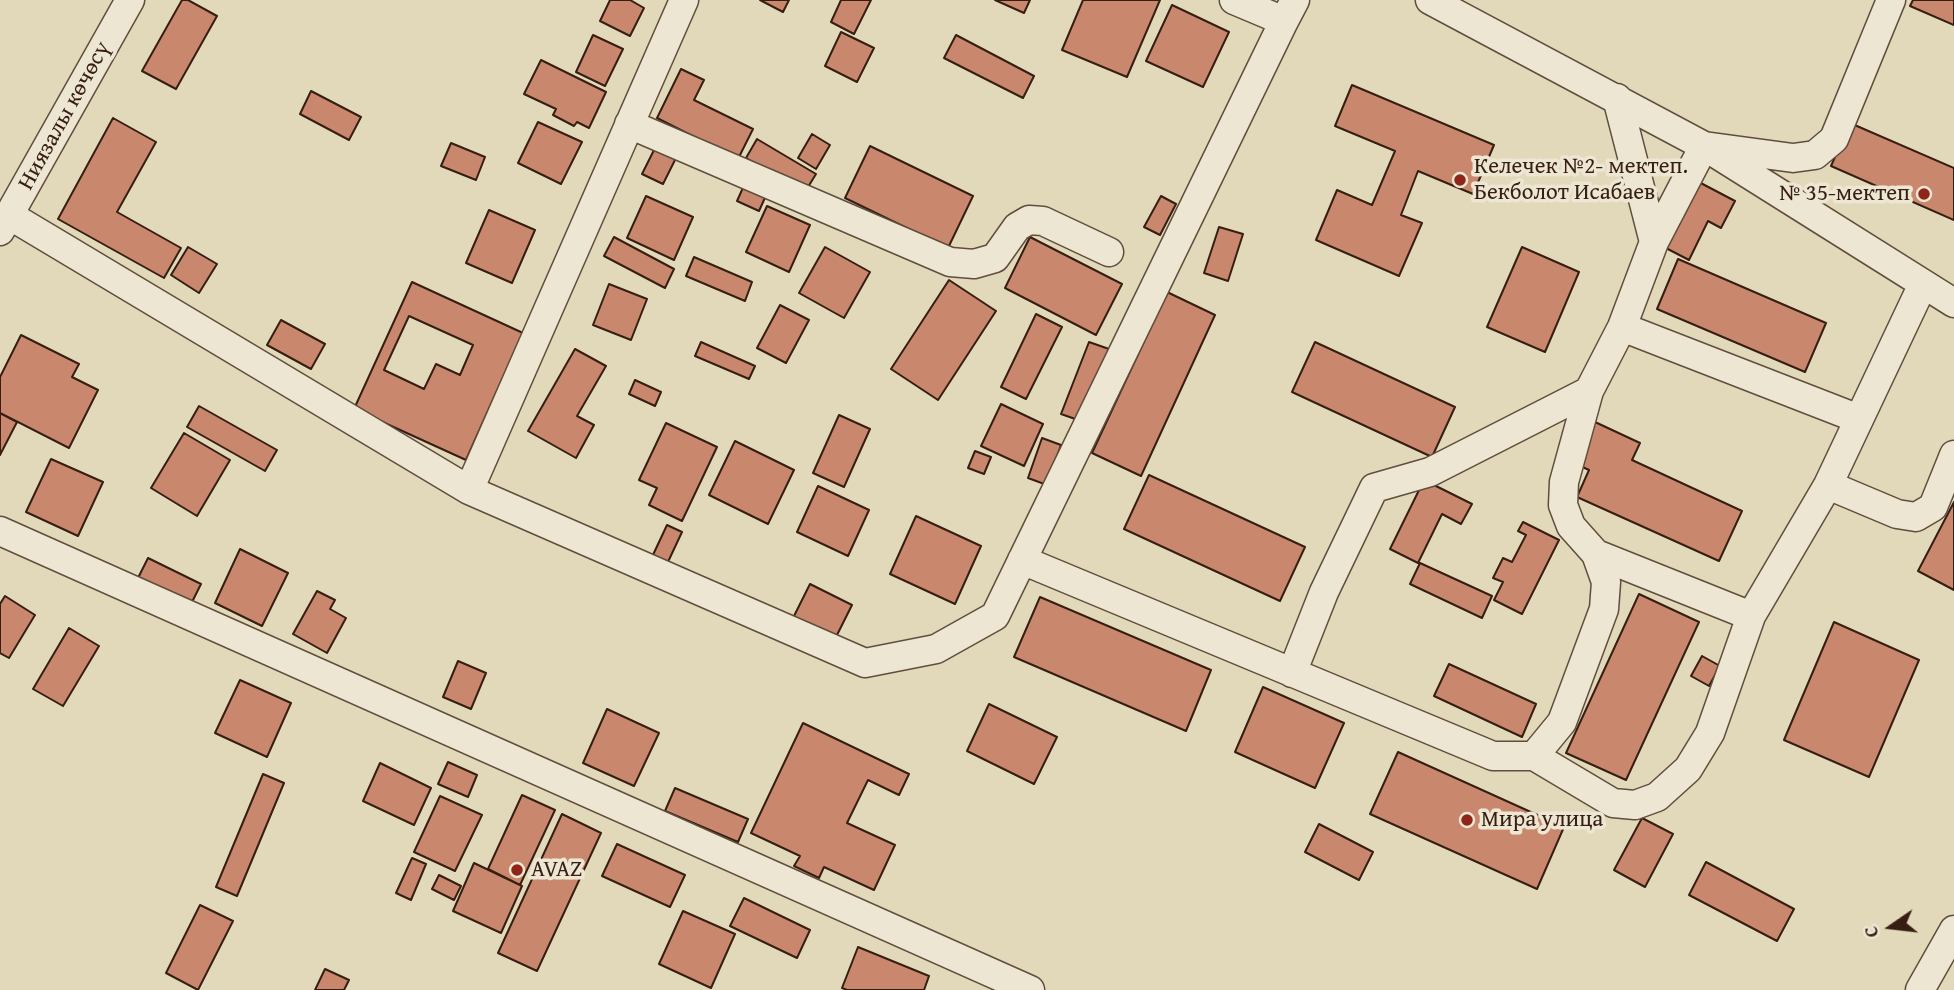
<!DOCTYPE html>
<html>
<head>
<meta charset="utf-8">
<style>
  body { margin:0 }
  #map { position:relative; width:1954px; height:990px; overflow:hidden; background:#e2d9bb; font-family:"Gentium Book Plus",serif }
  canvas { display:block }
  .north { position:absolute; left:1856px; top:892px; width:70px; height:70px; -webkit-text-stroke:5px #ece6d3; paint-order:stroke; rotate:256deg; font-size:19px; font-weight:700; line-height:28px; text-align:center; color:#361e12 }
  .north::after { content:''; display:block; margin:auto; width:24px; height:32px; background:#361e12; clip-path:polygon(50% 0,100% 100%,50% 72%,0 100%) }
</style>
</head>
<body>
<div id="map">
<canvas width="1954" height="990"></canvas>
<div class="north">С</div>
</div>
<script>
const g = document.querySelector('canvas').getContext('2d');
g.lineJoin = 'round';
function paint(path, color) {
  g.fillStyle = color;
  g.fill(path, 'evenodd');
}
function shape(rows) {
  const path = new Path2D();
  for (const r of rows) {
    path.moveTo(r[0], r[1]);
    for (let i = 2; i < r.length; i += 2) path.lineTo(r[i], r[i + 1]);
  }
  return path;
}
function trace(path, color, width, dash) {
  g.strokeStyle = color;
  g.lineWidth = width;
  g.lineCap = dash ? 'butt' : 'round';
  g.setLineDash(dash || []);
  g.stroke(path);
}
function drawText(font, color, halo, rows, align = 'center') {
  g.font = font + ' "Gentium Book Plus",serif';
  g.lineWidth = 7;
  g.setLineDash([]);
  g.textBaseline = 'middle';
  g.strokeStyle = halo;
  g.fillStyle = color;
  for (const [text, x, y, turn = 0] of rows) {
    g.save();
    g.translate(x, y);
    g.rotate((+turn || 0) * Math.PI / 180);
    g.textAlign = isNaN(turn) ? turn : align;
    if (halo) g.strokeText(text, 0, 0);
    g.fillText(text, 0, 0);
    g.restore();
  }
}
const building = shape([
  [182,0,188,0,217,16,176,89,142,71,182,0],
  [610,0,630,0,644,8,630,36,600,21,610,0],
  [760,0,789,0,783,12,760,0],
  [841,0,871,0,854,34,831,22,841,0],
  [995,0,1030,0,1024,13,995,0],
  [1083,0,1160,0,1127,77,1062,50,1083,0],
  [1913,0,1954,0,1954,25,1910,6,1913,0],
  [1172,5,1229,32,1203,87,1146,61,1172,5],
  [841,32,874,48,857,82,825,66,841,32],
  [593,35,623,49,605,86,576,72,593,35],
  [956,35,1034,76,1023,98,944,58,956,35],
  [541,60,606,92,589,128,577,122,574,126,553,115,556,109,524,94,541,60],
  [681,69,704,80,694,100,753,129,738,159,657,118,681,69],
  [1352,85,1494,145,1473,194,1418,171,1401,215,1422,223,1399,276,1316,240,1337,190,1372,205,1395,151,1335,126,1352,85],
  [311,91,361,117,349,140,300,114,311,91],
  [113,118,156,142,117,212,181,248,164,278,58,219,113,118],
  [538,122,582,142,561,184,518,163,538,122],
  [1850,123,1954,168,1954,220,1831,166,1850,123],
  [812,134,830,145,816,169,798,158,812,134],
  [757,139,816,174,805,192,746,158,757,139],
  [451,143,485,157,476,180,441,166,451,143],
  [657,144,678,154,663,184,642,174,657,144],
  [870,146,973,196,948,248,845,198,870,146],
  [1695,180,1735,201,1721,228,1708,221,1689,260,1662,246,1695,180],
  [746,181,768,191,759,211,737,201,746,181],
  [646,196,693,217,674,260,627,238,646,196],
  [1161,196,1176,204,1160,235,1144,227,1161,196],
  [767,206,810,225,789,272,746,252,767,206],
  [489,210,535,230,512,283,466,263,489,210],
  [1219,227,1243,234,1228,281,1204,273,1219,227],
  [614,237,674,269,665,288,604,256,614,237],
  [1030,237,1122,284,1096,335,1005,288,1030,237],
  [188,247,217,264,199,293,171,275,188,247],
  [825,247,870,272,844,318,799,293,825,247],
  [1522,247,1579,272,1545,352,1487,327,1522,247],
  [694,257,752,282,745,301,686,276,694,257],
  [1678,259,1826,323,1805,372,1657,309,1678,259],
  [949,280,996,311,938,400,891,369,949,280],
  [412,282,523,333,466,460,354,409,412,282],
  [409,316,473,345,460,375,436,364,424,389,384,370,409,316],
  [609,284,647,299,631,340,593,325,609,284],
  [1167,292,1215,315,1141,476,1092,453,1167,292],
  [780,305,809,320,786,363,757,348,780,305],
  [1036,314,1062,327,1026,399,1001,387,1036,314],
  [281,320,325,344,311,369,267,345,281,320],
  [21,335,79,364,72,377,98,390,69,448,0,413,0,377,21,335],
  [701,342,755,366,749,379,695,356,701,342],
  [1089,342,1109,349,1081,421,1061,414,1089,342],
  [1315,342,1455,407,1432,457,1292,392,1315,342],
  [575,349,606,366,577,416,594,425,576,458,528,431,575,349],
  [635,380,661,392,655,406,629,394,635,380],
  [1001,404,1043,424,1024,466,981,446,1001,404],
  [199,406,277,450,265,471,187,427,199,406],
  [0,413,17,422,0,455,0,413],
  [839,415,870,429,844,487,813,473,839,415],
  [1595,422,1640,443,1632,460,1742,511,1719,561,1577,497,1589,470,1576,464,1595,422],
  [666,423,717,447,682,521,649,505,657,488,639,480,666,423],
  [184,433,230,460,197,516,151,488,184,433],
  [1042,438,1061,445,1047,485,1028,478,1042,438],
  [735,441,794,470,768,524,709,495,735,441],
  [975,451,991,457,984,474,968,468,975,451],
  [51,459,103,482,78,536,26,512,51,459],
  [1149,475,1305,547,1280,601,1124,529,1149,475],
  [1424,480,1472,504,1461,524,1442,514,1418,563,1390,549,1424,480],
  [818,486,869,510,848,556,797,532,818,486],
  [1954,502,1954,590,1918,571,1954,502],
  [916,516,981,546,955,604,890,574,916,516],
  [1523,522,1559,540,1522,614,1494,600,1503,582,1493,578,1503,558,1512,562,1526,535,1518,531,1523,522],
  [667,525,682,532,667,564,652,557,667,525],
  [240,549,288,573,262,626,215,603,240,549],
  [148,558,201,584,190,606,137,580,148,558],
  [1420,563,1492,596,1482,618,1410,584,1420,563],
  [810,584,852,605,834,641,792,620,810,584],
  [317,591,335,600,330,609,346,618,327,653,293,634,317,591],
  [1639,594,1699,622,1626,780,1566,753,1639,594],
  [5,596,35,615,9,658,0,653,0,604,5,596],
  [1040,597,1211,670,1186,731,1014,657,1040,597],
  [1834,622,1919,660,1869,777,1784,740,1834,622],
  [69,628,99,646,63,706,33,689,69,628],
  [1702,656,1720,666,1709,686,1691,676,1702,656],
  [458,661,486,673,471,709,443,697,458,661],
  [1449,664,1536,704,1522,737,1434,696,1449,664],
  [240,680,291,703,267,757,215,733,240,680],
  [1263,687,1344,723,1315,788,1235,752,1263,687],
  [989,704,1057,737,1034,784,967,751,989,704],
  [607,709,659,733,634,786,583,763,607,709],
  [803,723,909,774,899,795,868,780,847,823,895,845,874,890,824,867,819,878,794,866,800,856,751,833,803,723],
  [1398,752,1564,827,1537,889,1370,814,1398,752],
  [448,762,477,775,468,797,438,784,448,762],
  [380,763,431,788,414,825,363,801,380,763],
  [263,774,284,783,237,896,216,887,263,774],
  [675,788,748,819,738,842,665,811,675,788],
  [522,795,555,810,520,885,488,869,522,795],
  [440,796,482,815,455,871,414,852,440,796],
  [562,814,601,833,537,971,498,953,562,814],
  [1642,818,1673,834,1645,887,1614,870,1642,818],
  [1319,824,1373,852,1359,880,1305,852,1319,824],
  [617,844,685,875,670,907,602,876,617,844],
  [412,858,426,864,411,900,396,893,412,858],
  [1706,862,1794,909,1777,941,1689,895,1706,862],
  [474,863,522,886,501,933,453,911,474,863],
  [439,875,461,886,454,900,432,889,439,875],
  [744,898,810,930,797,958,730,926,744,898],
  [200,905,233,921,198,990,166,973,200,905],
  [683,911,735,934,711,988,659,964,683,911],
  [858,947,929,976,924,990,847,990,842,988,858,947],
  [325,969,349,980,344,990,315,990,325,969]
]);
paint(building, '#c9886d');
trace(building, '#361e12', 2);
const minor = shape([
  [1234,0,1284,21,1295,0],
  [1430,0,1704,146,1954,303],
  [629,124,950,262,974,264,995,258,1017,227,1029,220,1043,221,1109,252],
  [9,215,469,490,865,663,936,649,995,616,1284,21],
  [0,231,130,0],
  [1654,242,1704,146,1793,158,1815,155,1834,139,1891,0],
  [1622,327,1859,419],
  [1828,485,1897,514,1916,517,1933,507,1954,455],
  [469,490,684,0],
  [0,531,1030,990],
  [1596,554,1751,616],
  [1022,560,1493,756,1534,756,1562,722,1604,609,1606,582,1596,554,1571,526,1563,505,1564,482,1589,391,1622,327,1654,242,1617,98],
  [1292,673,1324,592,1374,488,1430,472,1589,391],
  [1534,756,1613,803,1635,805,1657,797,1688,769,1710,733,1751,616,1828,485,1923,284],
  [1920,990,1954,930]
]);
trace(minor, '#614d3c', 31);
trace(minor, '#ece6d3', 28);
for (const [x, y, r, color] of [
  [1460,180,7,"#8f2418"],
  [1924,194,7,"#8f2418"],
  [1467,820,7,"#8f2418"],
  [517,870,7,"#8f2418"]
]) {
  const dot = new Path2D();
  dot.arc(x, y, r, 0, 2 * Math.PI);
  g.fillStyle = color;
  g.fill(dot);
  trace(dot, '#ece6d3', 2.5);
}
drawText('23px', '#361e12', '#ece6d3', [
  ["Ниязалы көчөсү",65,116,-61]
]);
drawText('23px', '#361e12', '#ece6d3', [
  ["Келечек №2- мектеп.",1474,167],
  ["Бекболот Исабаев",1474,193],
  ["№ 35-мектеп",1910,194,"right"],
  ["Мира улица",1481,820],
  ["AVAZ",531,870]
], 'left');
</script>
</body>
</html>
